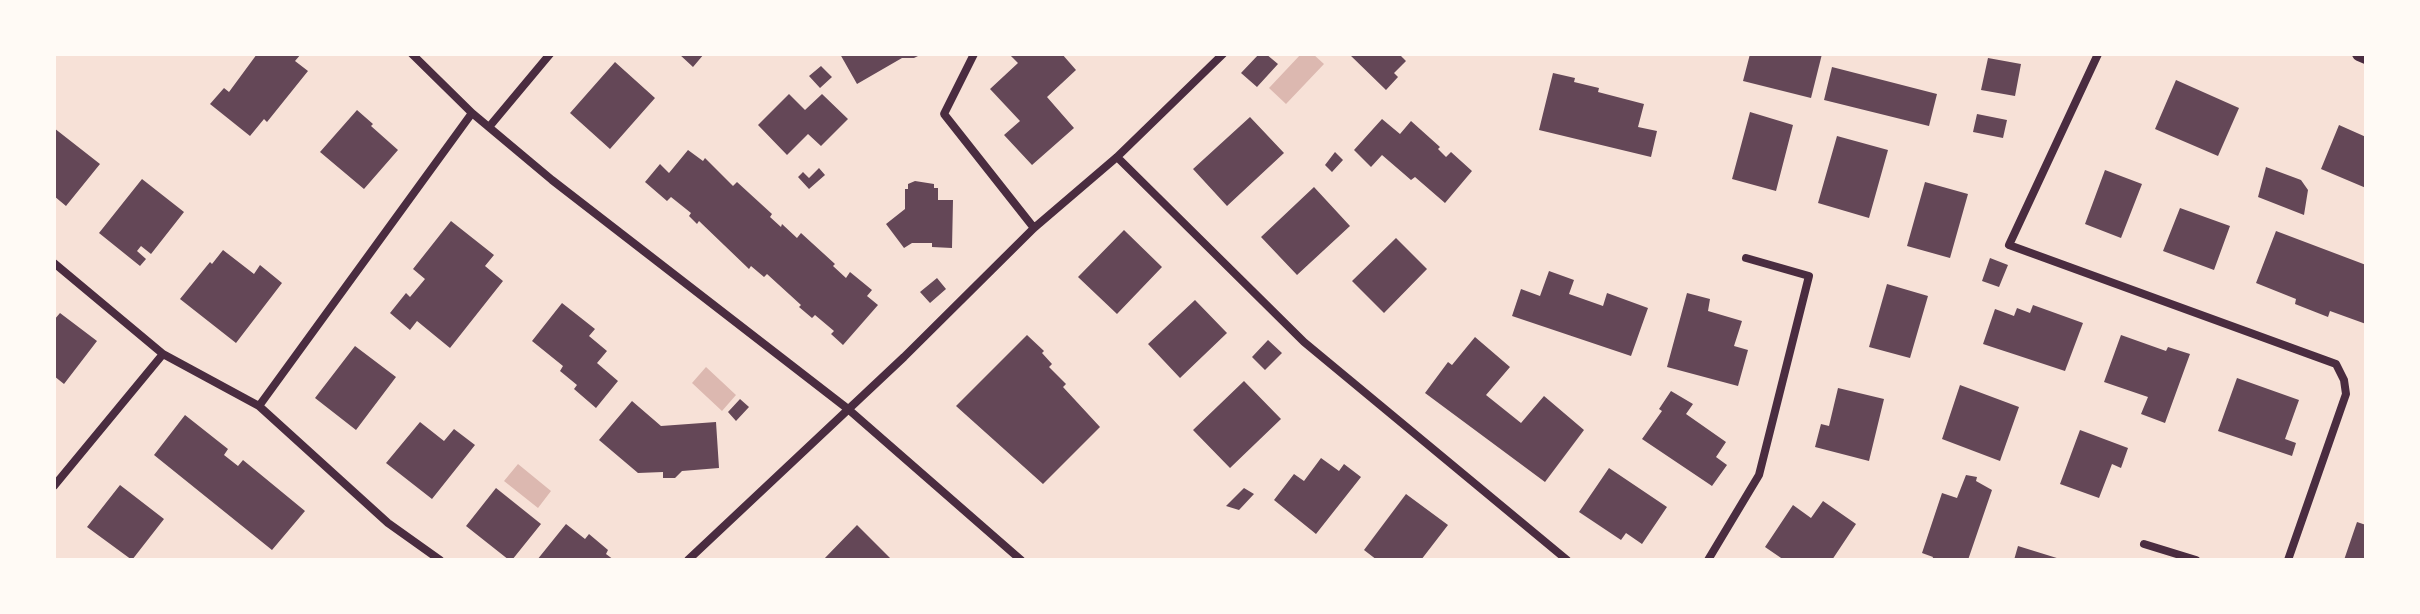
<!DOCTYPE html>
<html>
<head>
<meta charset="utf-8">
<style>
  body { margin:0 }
  #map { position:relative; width:2420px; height:614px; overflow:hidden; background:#f7e1d7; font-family:Mulish,sans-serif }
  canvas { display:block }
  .frame { position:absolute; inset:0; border:56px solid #fffaf5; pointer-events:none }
</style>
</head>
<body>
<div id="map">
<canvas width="2420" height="614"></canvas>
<div class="frame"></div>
</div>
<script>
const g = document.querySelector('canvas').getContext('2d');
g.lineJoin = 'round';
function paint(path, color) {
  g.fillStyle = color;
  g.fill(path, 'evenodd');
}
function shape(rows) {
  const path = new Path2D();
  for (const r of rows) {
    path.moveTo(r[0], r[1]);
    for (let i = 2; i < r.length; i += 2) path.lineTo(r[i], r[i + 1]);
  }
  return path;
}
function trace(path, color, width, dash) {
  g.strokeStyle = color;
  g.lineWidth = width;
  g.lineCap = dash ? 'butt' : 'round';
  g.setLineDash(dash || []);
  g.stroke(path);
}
paint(shape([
  [1301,54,1313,54,1324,64,1286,104,1269,88],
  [706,367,736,395,722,411,692,383],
  [518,464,551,491,538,508,504,481]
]), '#dcb8b0');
paint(shape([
  [257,54,301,54,295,61,308,71,267,122,264,119,250,136,210,104,224,88,229,92],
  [679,54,704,54,693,67],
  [840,54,922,54,914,58,902,58,857,84],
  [1009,54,1062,54,1076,70,1047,97,1074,128,1032,165,1004,135,1020,121,990,89,1018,63],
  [1259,54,1266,54,1278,64,1257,87,1241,73],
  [1349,54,1403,54,1401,56,1406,61,1394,73,1398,77,1386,90],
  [1750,54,1822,54,1811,98,1743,81],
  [1988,58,2021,64,2015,96,1981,90],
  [615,62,655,98,610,149,570,113],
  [821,66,832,77,820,88,809,76],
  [1832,67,1937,94,1929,126,1824,100],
  [1553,73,1575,78,1574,82,1599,88,1598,92,1644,104,1638,127,1657,131,1651,157,1539,130],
  [2176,80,2239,108,2218,156,2155,129],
  [789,94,805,110,822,94,848,119,821,146,808,134,787,155,758,125],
  [357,110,373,124,371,126,398,150,364,189,320,152],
  [1750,112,1793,125,1776,191,1732,179],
  [1977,114,2007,120,2003,138,1973,132],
  [1250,117,1284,153,1227,206,1193,169],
  [1382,119,1400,134,1411,121,1440,147,1438,149,1446,157,1451,152,1472,171,1445,203,1415,177,1411,180,1382,155,1371,167,1354,150],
  [2339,125,2366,137,2366,188,2321,169],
  [54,128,100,164,66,206,54,196],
  [1837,136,1888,150,1869,218,1818,203],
  [688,150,703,161,705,158,733,186,737,182,772,214,770,217,781,227,782,224,797,238,801,233,835,264,833,266,846,278,850,272,872,290,867,296,878,305,843,345,831,334,834,331,815,315,812,318,799,307,801,305,767,274,764,277,751,266,749,269,699,221,697,224,689,216,691,213,671,197,667,201,645,182,660,164,669,173],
  [1335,152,1343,160,1332,172,1325,165],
  [2266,167,2301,180,2308,190,2304,215,2258,197],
  [819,168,825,175,809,189,798,177,803,172,809,178],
  [2105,170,2142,184,2121,238,2085,224],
  [142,179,184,212,151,254,141,246,137,251,146,259,140,266,99,233],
  [915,181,934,184,934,188,938,188,938,200,953,200,952,248,932,247,932,243,912,243,904,248,886,224,905,209,905,189,908,189,908,184],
  [1925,182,1968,194,1950,258,1907,246],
  [1314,187,1350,226,1297,275,1261,237],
  [2180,208,2230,226,2214,270,2163,251],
  [451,221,494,255,485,266,503,281,450,348,417,321,410,330,390,313,406,293,410,297,425,279,413,269],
  [1124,230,1162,267,1117,314,1078,277],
  [2276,231,2366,265,2366,324,2330,311,2328,317,2295,304,2296,299,2256,283],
  [1396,238,1427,269,1384,313,1352,281],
  [223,250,254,274,260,265,282,283,236,343,180,299,210,262,212,264],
  [1990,258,2008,265,1999,287,1982,281],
  [1549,271,1574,280,1569,294,1603,306,1607,293,1648,308,1631,356,1512,316,1521,289,1540,296],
  [937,278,946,289,930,303,920,292],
  [1887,284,1928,296,1910,358,1869,347],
  [1687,293,1710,299,1708,311,1742,321,1734,346,1748,350,1738,386,1667,367],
  [1195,300,1227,333,1180,378,1148,344],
  [562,303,595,329,589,336,607,351,597,363,618,381,596,408,574,389,577,385,560,371,563,366,532,341],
  [2033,305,2083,323,2065,371,1983,344,1995,309,2014,316,2017,308,2030,313],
  [60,313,97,341,64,384,54,376,54,320],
  [1027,335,1044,351,1042,353,1052,364,1049,367,1066,384,1063,387,1100,427,1043,484,956,406],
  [2121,335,2166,351,2168,347,2190,354,2165,423,2141,414,2148,397,2104,382],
  [1475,337,1510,367,1486,395,1521,423,1544,396,1584,430,1545,482,1425,393,1448,362,1452,365],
  [1268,340,1282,353,1265,370,1252,357],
  [355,346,396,377,356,430,315,398],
  [2237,378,2299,400,2285,439,2296,443,2292,456,2218,431],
  [1244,381,1281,419,1230,468,1193,430],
  [1960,385,2019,407,2000,461,1942,439],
  [1838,388,1884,399,1869,461,1815,447,1821,424,1829,426],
  [1671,391,1693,404,1686,414,1726,442,1716,457,1727,465,1712,486,1642,439,1662,411,1659,409],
  [740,399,749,407,736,421,728,412],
  [632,401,661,426,716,422,719,468,682,471,675,478,663,478,663,472,638,473,599,440],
  [185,415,228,449,224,455,238,466,243,460,305,511,272,550,154,455],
  [420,422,444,441,454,429,475,445,432,499,386,463],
  [2080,430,2128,448,2121,468,2112,464,2099,498,2060,484],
  [1321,458,1339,471,1344,464,1361,477,1316,534,1274,500,1294,474,1304,481],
  [1609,468,1667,507,1642,544,1626,533,1621,540,1579,512],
  [1966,475,1977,477,1976,481,1992,490,1968,560,1932,560,1933,557,1922,553,1942,493,1957,498],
  [120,485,164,519,132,560,87,527],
  [496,488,541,524,512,560,509,560,466,526],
  [1244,488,1254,494,1239,510,1226,506],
  [1406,494,1448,525,1421,560,1377,560,1364,550],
  [1823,501,1856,524,1832,560,1784,560,1765,547,1793,505,1811,518],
  [2357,522,2366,525,2366,560,2344,560],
  [566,524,585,539,589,534,608,550,606,554,614,560,537,560],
  [857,525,892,560,823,560],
  [2018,546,2060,559,2060,560,2014,560]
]), '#644757');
trace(shape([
  [412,54,472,113,552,180,848,409,1021,560],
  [974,54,944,114,1034,228],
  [2098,54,2009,245,2336,364,2344,380,2346,394,2288,560],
  [489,127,550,54],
  [1117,157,1304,342,1567,560],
  [54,263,163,354,259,406,388,523,440,560],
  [259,406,472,113],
  [54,486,163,354],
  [2144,544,2196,560],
  [688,560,904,357,1034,228,1117,157,1223,54],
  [1708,560,1759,475,1809,276,1746,258]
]), '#4a2c40', 8);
trace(shape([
  [2359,54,2366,57]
]), '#4a2c40', 14);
</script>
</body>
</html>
